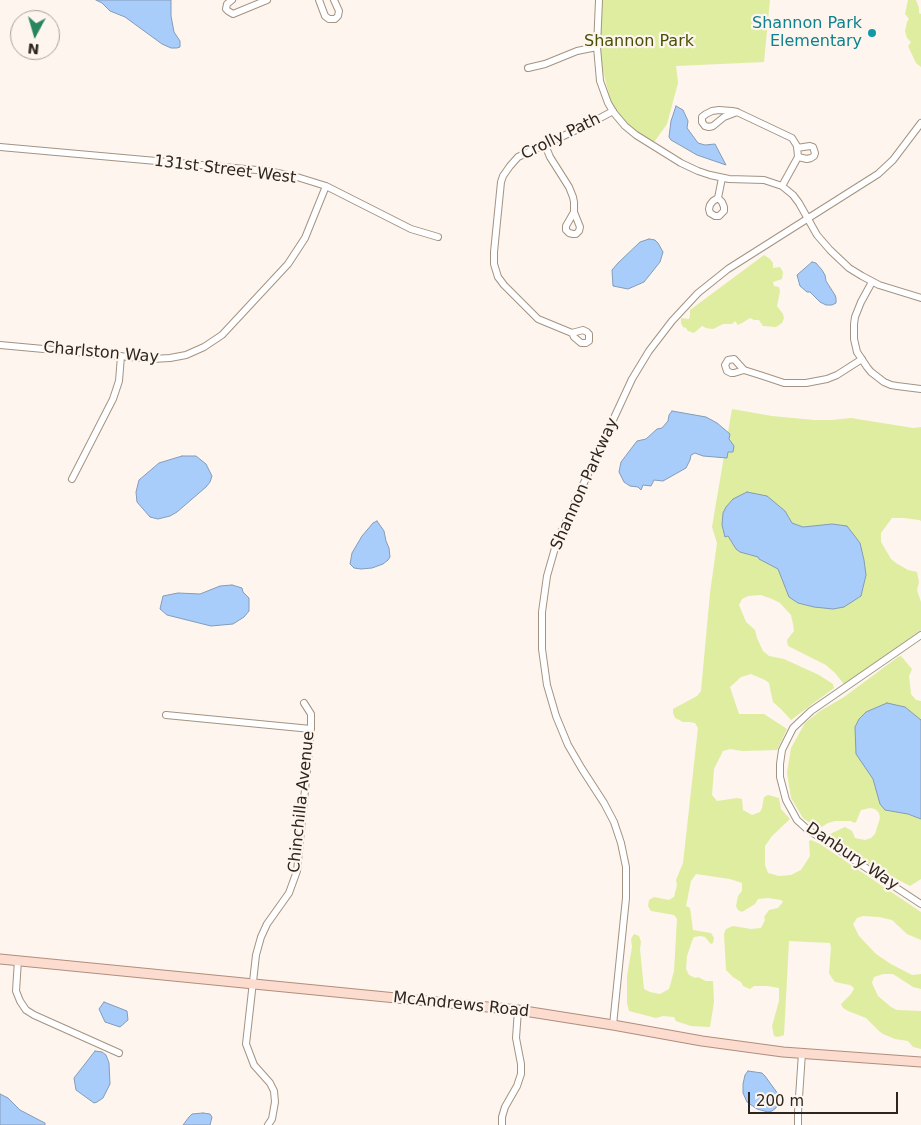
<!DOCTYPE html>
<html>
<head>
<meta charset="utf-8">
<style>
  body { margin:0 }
  #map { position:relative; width:921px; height:1125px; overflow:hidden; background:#fdf5ee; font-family:"DejaVu Sans",sans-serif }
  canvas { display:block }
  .north { position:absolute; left:10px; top:10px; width:50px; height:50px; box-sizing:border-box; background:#fdf5ee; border:1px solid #aaa29b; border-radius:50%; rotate:186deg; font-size:14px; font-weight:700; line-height:20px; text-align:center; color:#2d261f }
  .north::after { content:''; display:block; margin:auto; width:18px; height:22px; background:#27865d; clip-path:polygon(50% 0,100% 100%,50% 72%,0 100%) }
  .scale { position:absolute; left:748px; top:1092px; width:150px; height:22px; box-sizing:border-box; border:2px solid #2d261f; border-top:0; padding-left:6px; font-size:15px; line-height:18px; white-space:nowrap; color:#2d261f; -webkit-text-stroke:4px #fdf5ee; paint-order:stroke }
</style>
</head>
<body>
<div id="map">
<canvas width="921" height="1125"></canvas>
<div class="north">N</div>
<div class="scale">200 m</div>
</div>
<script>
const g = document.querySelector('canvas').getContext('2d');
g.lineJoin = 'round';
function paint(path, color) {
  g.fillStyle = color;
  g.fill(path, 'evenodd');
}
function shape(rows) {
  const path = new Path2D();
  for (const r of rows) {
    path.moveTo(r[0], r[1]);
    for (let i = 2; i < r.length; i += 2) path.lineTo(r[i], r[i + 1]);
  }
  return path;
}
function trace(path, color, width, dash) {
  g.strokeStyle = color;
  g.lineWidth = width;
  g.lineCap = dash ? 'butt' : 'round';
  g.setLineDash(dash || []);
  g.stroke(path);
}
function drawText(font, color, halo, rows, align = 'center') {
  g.font = font + ' "DejaVu Sans",sans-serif';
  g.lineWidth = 4.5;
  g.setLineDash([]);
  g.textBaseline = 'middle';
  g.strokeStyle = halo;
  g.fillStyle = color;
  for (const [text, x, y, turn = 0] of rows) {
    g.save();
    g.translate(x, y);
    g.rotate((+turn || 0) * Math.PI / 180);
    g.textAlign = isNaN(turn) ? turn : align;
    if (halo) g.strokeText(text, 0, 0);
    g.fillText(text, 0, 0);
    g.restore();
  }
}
paint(shape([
  [598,0,770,0,764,62,676,66,678,83,667,124,652,145,613,111,597,47],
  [908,0,916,0,919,8,919,13,921,14,921,67,916,63,908,46,911,42,907,38,905,31,907,22,909,19,905,14],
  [764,255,770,259,773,263,773,268,780,267,783,272,782,279,773,282,774,286,779,287,780,291,777,306,783,314,784,318,782,323,776,327,763,326,759,320,754,320,750,318,742,323,738,325,735,321,732,324,723,324,713,329,706,328,702,326,694,333,688,331,686,328,683,327,681,323,681,318,689,319,690,315,690,310],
  [732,409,772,416,814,420,832,420,851,418,913,428,921,427,921,521,919,520,904,518,892,518,881,533,881,542,891,559,896,563,908,570,917,572,919,582,917,590,921,602,921,630,844,684,835,673,826,665,788,646,787,640,794,631,793,624,791,615,780,603,772,599,761,595,748,596,742,599,739,605,746,622,755,630,757,638,763,651,769,656,784,659,819,675,833,684,834,688,791,720,781,709,773,702,769,683,765,680,751,674,741,677,730,687,739,714,764,714,787,729,777,750,742,751,730,749,723,751,714,769,712,795,717,801,737,798,742,799,743,810,752,815,760,812,762,808,764,797,768,795,779,798,781,809,790,819,772,836,765,846,765,865,768,873,779,876,791,875,801,870,810,856,809,841,811,840,820,844,921,912,921,940,907,934,892,920,879,917,863,916,857,918,853,924,859,936,876,954,891,964,912,975,921,974,921,989,913,987,893,974,883,974,874,977,872,983,878,996,891,1007,897,1010,921,1011,921,1049,913,1047,908,1041,895,1039,883,1034,879,1031,866,1018,848,1011,843,1008,841,1004,851,994,854,989,853,987,850,985,835,982,832,978,829,973,831,948,830,943,789,941,784,1035,778,1037,774,1036,772,1026,779,1001,779,988,768,986,754,986,750,989,743,986,741,982,733,977,726,970,724,934,726,929,733,926,751,929,761,928,765,920,764,917,769,910,778,908,783,902,781,900,768,898,758,899,755,904,742,912,738,910,736,906,738,896,742,891,742,883,730,879,696,874,691,881,686,906,690,908,693,930,711,933,714,938,713,943,711,944,705,937,700,936,694,937,692,941,687,956,686,969,689,975,695,978,698,977,706,981,713,981,714,1002,710,1027,691,1026,676,1021,674,1017,663,1016,656,1018,629,1011,627,1003,627,976,632,947,631,939,634,934,639,936,641,942,640,949,644,989,650,992,660,994,669,989,674,971,677,919,674,915,651,911,648,906,649,900,654,897,669,900,674,897,677,885,676,880,683,863,698,728,695,723,690,722,683,722,675,718,673,713,673,709,697,696,701,691,710,593,717,543,712,527],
  [901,656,912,669,909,676,911,694,916,700,921,701,921,879,910,886,872,866,829,837,830,834,845,827,852,831,855,838,865,840,871,838,875,834,880,818,879,813,875,809,870,808,861,810,856,822,854,823,851,821,835,821,828,823,818,829,803,818,791,798,787,773,791,748,805,723,820,711,844,697,898,657]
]), '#deeda0');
const water = shape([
  [96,0,171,0,171,16,174,32,180,41,180,47,177,48,171,48,162,44,125,17,110,11,102,3,96,0],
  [676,106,683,110,688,121,687,128,698,143,705,145,715,144,726,165,697,155,671,140,669,137,671,121,676,106],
  [649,239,655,240,658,243,663,252,660,262,644,282,628,289,613,286,612,270,618,263,640,242,649,239],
  [812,262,816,263,822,270,825,275,826,281,835,295,836,298,836,303,832,305,826,305,820,302,810,292,807,292,800,286,797,275,812,262],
  [672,411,706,417,717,423,730,434,729,439,734,446,733,452,728,452,727,458,703,456,695,453,691,455,690,460,686,468,663,481,654,480,651,486,643,485,641,490,638,487,630,486,624,482,619,472,621,462,637,441,646,439,657,429,662,428,668,421,669,415,672,411],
  [182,456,196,456,206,464,212,476,210,482,206,487,177,512,170,516,158,519,150,517,137,502,136,492,139,480,159,463,182,456],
  [747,492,767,496,785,511,792,523,803,527,832,524,847,526,860,543,864,560,866,575,861,596,844,607,833,609,814,607,798,603,789,597,778,569,759,559,758,557,740,552,736,549,728,536,725,537,722,525,723,513,726,507,733,499,747,492],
  [377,521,384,531,386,541,389,548,390,557,388,560,383,564,372,568,361,569,354,568,350,564,352,553,362,536,373,523,377,521],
  [232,585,242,588,243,592,249,598,249,611,244,617,233,624,211,626,167,615,160,609,163,596,178,593,200,594,220,586,232,585],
  [887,703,905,707,921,720,921,819,908,814,885,810,880,804,873,779,856,754,855,727,859,719,866,712,887,703],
  [104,1002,127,1011,128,1020,120,1027,105,1022,99,1009,104,1002],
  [95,1051,102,1052,106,1055,109,1063,110,1084,103,1098,97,1102,94,1103,76,1090,74,1078,95,1051],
  [748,1071,762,1073,765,1076,778,1094,779,1098,776,1108,772,1111,768,1112,757,1109,747,1102,743,1093,743,1084,745,1075,748,1071],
  [0,1094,8,1098,20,1110,41,1121,45,1123,45,1125,0,1125,0,1094],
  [203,1113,210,1114,212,1117,210,1125,183,1125,189,1117,192,1114,203,1113]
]);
paint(water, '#a9cdfa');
trace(water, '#849bb8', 1);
const minor = shape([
  [232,0,227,4,226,9,228,11,233,14,267,0],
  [319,0,325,16,329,19,335,19,338,16,339,11,334,0],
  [599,0,597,47,600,81,608,103,614,113,625,126,636,135,681,163,698,171,710,175,729,179,764,180,782,186,793,195,799,203,817,235,830,250,849,268,862,276,879,285,921,298],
  [528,68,545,64,577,51,597,47],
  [737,112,724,117,713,126,709,127,705,126,702,122,702,117,706,114,712,111,719,110,732,111,737,112,792,138,797,146,798,157,782,186],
  [545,145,550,157,569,187,573,197,574,202,574,212,566,226,566,230,569,233,573,234,576,234,579,231,580,227,574,212],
  [0,147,268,171,297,177,326,186,411,229,438,237],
  [797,148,810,146,813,147,815,153,814,156,811,158,807,159,798,157],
  [718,198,722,202,724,207,724,211,719,216,715,216,710,213,709,209,710,205,713,201,718,198,722,178],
  [872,282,861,302,855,317,854,324,854,339,857,352,867,367,871,372,884,382,891,385,897,386,921,389],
  [572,333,583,330,587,332,589,334,589,341,586,343,581,343,574,337,572,333,538,319,504,285,498,277,494,264,494,252,501,182,503,176,510,166,518,157,589,124,613,111],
  [0,345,152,359,170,358,186,355,204,347,222,335,288,264,305,238,326,186],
  [744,370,734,373,731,373,727,371,725,365,728,360,734,359,744,370,763,376,784,383,806,383,827,379,837,375,862,359],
  [72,479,113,399,119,381,121,356],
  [921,635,811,711,793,728,782,750,780,764,780,777,786,800,797,820,807,829,921,904],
  [166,715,311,729],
  [18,960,16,991,20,1001,26,1010,34,1015,119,1053],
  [613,1025,626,898,626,867,621,843,614,822,604,803,582,769,568,745,556,716,547,685,542,649,542,612,547,576,557,541,632,379,649,351,672,321,698,293,728,269,878,174,893,160,921,123],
  [268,1125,272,1119,275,1102,274,1091,270,1083,254,1065,246,1044,256,955,261,937,267,924,289,893,297,871,311,729,311,714,304,703],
  [502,1125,502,1117,505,1107,517,1086,521,1074,521,1064,516,1038,518,1010],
  [798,1125,798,1112,802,1053]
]);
const major = shape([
  [0,959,518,1010,613,1025,702,1041,783,1052,921,1062]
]);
trace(minor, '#a49382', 8);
trace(major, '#b18d7c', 11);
trace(minor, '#fff', 6);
trace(major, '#fbdcce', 9);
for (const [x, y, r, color] of [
  [872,33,5,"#0f9aa8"]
]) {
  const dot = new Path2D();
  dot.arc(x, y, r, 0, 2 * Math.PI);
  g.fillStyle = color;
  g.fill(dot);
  trace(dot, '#fdf5ee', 2);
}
drawText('16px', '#0d838f', '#fdf5ee', [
  ["Shannon Park",862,24],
  ["Elementary",862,42]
], 'right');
drawText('16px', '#475105', '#fdf5ee', [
  ["Shannon Park",639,42]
]);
drawText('16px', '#2d261f', '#fdf5ee', [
  ["Crolly Path",561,137,-26],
  ["131st Street West",225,170,7],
  ["Charlston Way",101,353,5],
  ["Shannon Parkway",585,484,-66],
  ["Chinchilla Avenue",302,802,-84],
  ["Danbury Way",852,857,34],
  ["McAndrews Road",461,1005,6]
]);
</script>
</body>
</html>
